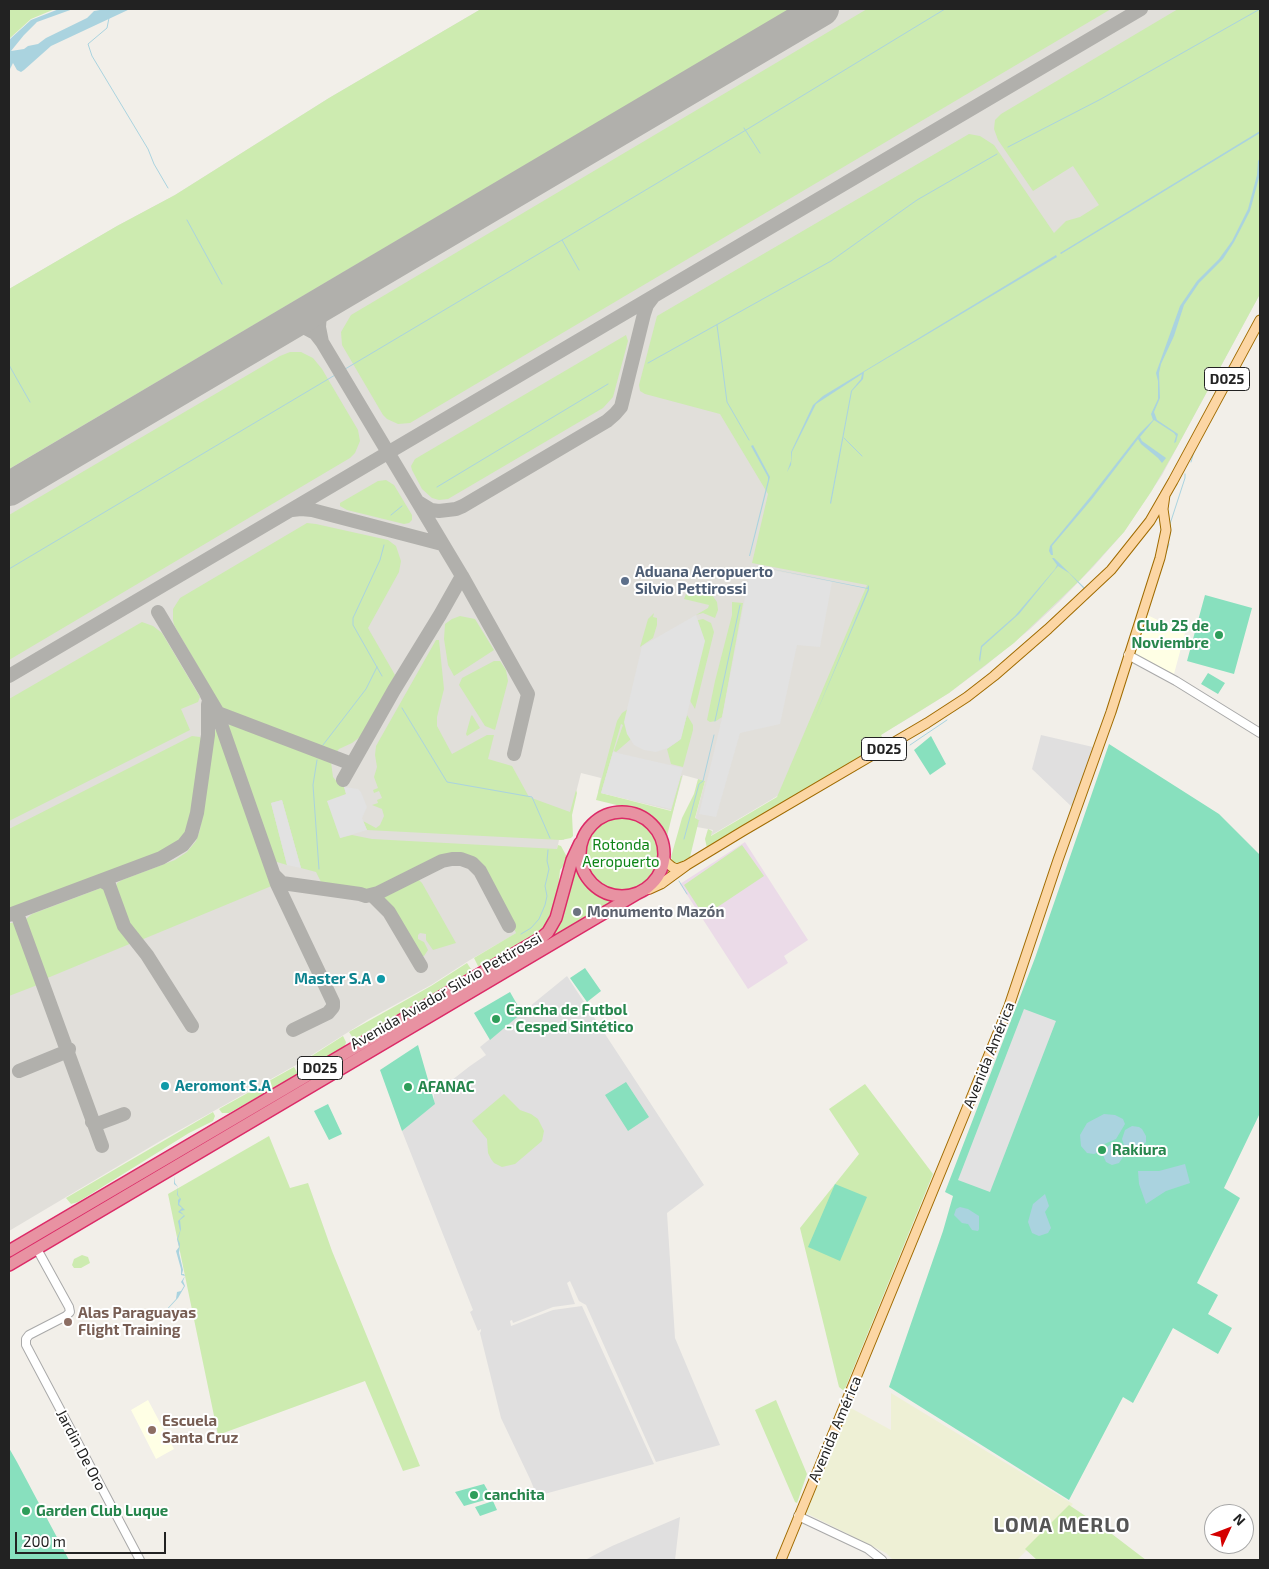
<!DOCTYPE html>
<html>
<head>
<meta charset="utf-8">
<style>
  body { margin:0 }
  #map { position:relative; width:1269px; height:1569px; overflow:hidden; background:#f2efe9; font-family:"Exo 2",sans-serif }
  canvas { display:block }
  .frame { position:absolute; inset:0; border:10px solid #222; pointer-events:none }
  .north { position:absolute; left:1204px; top:1504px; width:50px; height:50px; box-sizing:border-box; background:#fff; border:1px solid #a7a7a7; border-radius:50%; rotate:47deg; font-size:14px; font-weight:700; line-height:20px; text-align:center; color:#222 }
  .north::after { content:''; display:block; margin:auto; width:18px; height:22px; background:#d40000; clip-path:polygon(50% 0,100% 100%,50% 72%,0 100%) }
  .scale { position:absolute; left:15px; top:1532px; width:151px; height:22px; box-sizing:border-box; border:2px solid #222; border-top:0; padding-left:6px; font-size:15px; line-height:18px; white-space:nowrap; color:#222; -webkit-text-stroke:4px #fff; paint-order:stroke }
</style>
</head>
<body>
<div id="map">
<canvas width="1269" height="1569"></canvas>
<div class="frame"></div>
<div class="north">N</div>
<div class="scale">200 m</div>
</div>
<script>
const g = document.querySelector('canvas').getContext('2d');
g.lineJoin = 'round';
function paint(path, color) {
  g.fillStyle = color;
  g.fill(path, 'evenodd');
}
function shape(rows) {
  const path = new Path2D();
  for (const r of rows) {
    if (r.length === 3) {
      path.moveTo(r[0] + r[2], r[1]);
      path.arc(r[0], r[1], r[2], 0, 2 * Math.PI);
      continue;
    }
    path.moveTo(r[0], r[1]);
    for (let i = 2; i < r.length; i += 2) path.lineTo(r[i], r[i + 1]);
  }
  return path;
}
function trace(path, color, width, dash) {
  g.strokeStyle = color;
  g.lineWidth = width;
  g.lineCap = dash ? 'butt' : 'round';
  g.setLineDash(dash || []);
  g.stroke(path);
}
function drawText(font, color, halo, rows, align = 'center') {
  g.font = font + ' "Exo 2",sans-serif';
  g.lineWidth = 4;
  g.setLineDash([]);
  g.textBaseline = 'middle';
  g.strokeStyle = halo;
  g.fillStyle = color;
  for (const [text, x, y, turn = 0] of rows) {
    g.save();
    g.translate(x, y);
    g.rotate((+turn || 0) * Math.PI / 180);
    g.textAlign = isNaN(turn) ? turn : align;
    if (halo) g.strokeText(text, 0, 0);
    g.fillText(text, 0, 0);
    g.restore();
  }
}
paint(shape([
  [1041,735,1093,747,1072,807,1032,769],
  [567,976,704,1185,667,1213,675,1338,720,1445,656,1462,586,1305,579,1301,570,1281,567,1283,575,1304,553,1307,513,1323,512,1320,510,1321,511,1326,553,1310,582,1306,654,1464,537,1496,530,1479,501,1418,480,1333,481,1331,481,1329,478,1331,470,1312,473,1310,402,1131,434,1104,434,1094,470,1066,486,1055,480,1047],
  [680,1517,675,1560,585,1560,612,1546]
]), '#e0dfdf');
paint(shape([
  [745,842,808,940,784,956,788,963,748,989,680,884]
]), '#ebdbe8');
paint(shape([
  [1143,613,1185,633,1174,674,1130,652],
  [148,1400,174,1449,156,1459,131,1410]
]), '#ffffe5');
paint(shape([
  [481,9,1260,9,1260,294,1162,475,1124,532,1094,566,1059,602,1029,630,985,666,949,693,914,715,710,836,713,830,697,827,695,819,705,781,683,775,673,811,598,792,601,778,581,773,564,840,559,840,554,864,520,931,470,960,431,985,369,1019,296,1065,162,1140,9,1231,9,289,117,226,175,195,329,98]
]), '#e1dfda');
paint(shape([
  [891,1393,1073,1504,1017,1560,893,1560,886,1553,806,1513,818,1477,849,1407,891,1430]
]), '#eef0d5');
paint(shape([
  [9,9,55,9,31,19,9,39],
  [481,9,790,9,9,469,9,289,117,226,175,195,329,98],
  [867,9,1111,9,410,423,398,424,387,419,383,415,342,345,341,332,351,315],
  [1178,9,1260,9,1260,294,1177,447,1151,492,1124,532,1080,580,1014,643,949,693,881,735,886,744,707,848,705,839,708,829,712,831,711,836,777,797,867,585,752,563,768,494,720,414,645,394,640,391,639,385,657,316,969,134,980,136,994,145,1054,233,1066,221,1080,217,1099,205,1073,166,1033,191,998,140,994,129,995,120,1001,114],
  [626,335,628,341,613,397,603,408,448,499,439,500,432,498,422,489,412,470,411,466,415,459],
  [290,352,301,352,313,358,322,369,358,430,360,441,355,453,350,458,9,660,9,515,280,356],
  [386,480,394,485,412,515,412,520,409,523,404,524,347,510,340,506,340,503,378,481],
  [307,523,316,524,388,540,396,546,401,561,399,572,368,628,395,675,360,737,352,743,339,749,335,754,329,753,224,714,217,705,211,689,174,625,173,620,173,609,180,598],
  [703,591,712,595,717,602,718,610,715,618,703,613,696,615,708,608,709,605,684,599,686,594],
  [732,602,743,603,722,717,716,721,710,722,707,720,715,681,732,615],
  [654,613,653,617,657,618,657,625,653,638,640,647,648,619],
  [460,616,475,619,494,650,454,676,448,665,444,639,445,624,452,619],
  [703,619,711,623,714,632,695,709,689,699,704,643,694,621],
  [142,622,153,626,162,633,200,697,198,702,181,709,190,730,9,821,9,699],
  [436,640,439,640,444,689,437,717,437,726,452,754,487,735,494,735,488,759,512,766,529,797,570,812,576,790,577,793,572,815,573,836,571,838,561,840,367,830,363,821,376,828,380,825,384,816,382,809,372,805,378,803,377,800,382,798,379,791,374,793,373,790,378,788,374,777,377,767,375,755,376,746],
  [494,661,500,661,506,670,508,681,495,730,485,726,459,685,462,678],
  [628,709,631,739,616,752,614,751,623,725,621,724,601,793,671,811,681,776,682,776,666,840,656,824,644,814,629,808,596,800,617,721,622,713],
  [472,715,480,728,467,736,466,734,471,716],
  [687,715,693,725,693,730,683,767,671,764,667,749,680,740],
  [231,724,331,762,333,777,338,783,344,787,346,793,340,838,352,835,372,839,557,849,558,845,561,846,567,857,564,865,560,870,558,890,552,914,547,925,529,938,480,967,478,966,474,958,516,933,508,914,478,861,459,855,439,859,368,891,322,884,316,872,301,868,282,800,271,803,287,865,270,860,227,729,227,727],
  [217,728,222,733,274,885,141,940,123,916,116,896,116,887,117,883,122,880,175,860,187,852,196,841,200,830,214,732],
  [192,736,200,737,204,744,205,749,190,828,184,839,180,843,158,856,9,911,9,829],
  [698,779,705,781,695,818,700,821,699,820,690,857,681,862,675,863,672,860,671,857,682,818,694,794],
  [621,853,39],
  [742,845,764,876,704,916,684,885],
  [576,860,582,877,591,888,606,897,617,899,92,1210,91,1208,545,940],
  [415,879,419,880,422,883,456,943,433,950,426,940,426,934,420,933,418,935,418,939,424,942,428,950,424,956,420,956,393,912,381,899],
  [101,888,107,889,109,891,118,918,132,943,45,979,26,927,26,919,32,914],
  [9,923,13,923,19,928,40,984,9,996],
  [467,963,471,969,470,973,357,1039,353,1038,349,1032,431,986],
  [343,1036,346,1042,345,1046,308,1069,304,1070,301,1068,299,1064],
  [294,1067,298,1074,296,1076,229,1113,222,1113,219,1109],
  [865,1084,933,1174,844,1391,839,1387,800,1228,859,1154,829,1109],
  [504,1094,520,1110,531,1114,538,1119,544,1131,542,1141,515,1164,502,1167,494,1163,491,1159,488,1153,487,1139,472,1121],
  [213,1112,215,1116,213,1121,189,1133,78,1202,71,1204,66,1198],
  [269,1136,290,1188,308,1183,332,1251,420,1466,403,1471,365,1381,218,1435,168,1194],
  [82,1255,88,1257,90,1263,81,1268,74,1268,72,1265,74,1259],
  [776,1400,807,1474,797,1503,795,1502,755,1410],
  [1069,1505,1108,1531,1146,1560,1037,1560,1025,1549]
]), '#cdebb0');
paint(shape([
  [1205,595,1252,608,1234,674,1187,661],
  [1208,673,1225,683,1218,694,1201,684],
  [931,736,946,764,930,775,914,750],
  [1109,744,1219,814,1260,855,1260,1113,1224,1188,1240,1198,1197,1283,1218,1295,1208,1314,1232,1328,1218,1354,1173,1328,1133,1403,1123,1397,1069,1500,889,1387,943,1231,953,1196,945,1192,1035,958],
  [585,968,601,991,587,1002,570,978],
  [510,992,522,1013,490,1040,474,1013],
  [418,1045,435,1104,402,1131,380,1070],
  [626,1082,649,1117,628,1131,605,1095],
  [328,1104,342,1134,329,1140,314,1111],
  [835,1184,867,1197,840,1261,808,1247],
  [9,1448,17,1462,69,1560,9,1560],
  [484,1484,492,1498,464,1506,455,1492],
  [493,1501,497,1510,480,1516,475,1507]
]), '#88e0be');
paint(shape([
  [751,566,832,582,820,647,797,645,780,724,740,733,716,817,699,814,722,718],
  [696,615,705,641,681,739,668,748,656,752,644,750,634,745,627,734,624,722,642,646],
  [613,752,683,768,671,809,601,793],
  [344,787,358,789,361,792,367,807,362,818,367,830,340,838,327,801,346,794],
  [282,800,301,868,287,865,271,803],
  [1024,1009,1056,1021,990,1192,958,1180]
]), '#e2e2e2');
paint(shape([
  [59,9,73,9,37,22,24,35,11,51,24,49,28,46,38,44,46,38,87,18,94,11,106,9,130,9,51,46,24,70,21,72,17,70,13,63,9,71,10,39,31,20],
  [1260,131,1260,133,1061,254,1060,253],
  [1260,158,1260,174,1250,211,1234,242,1223,259,1199,283,1184,305,1174,336,1161,364,1159,373,1160,398,1154,412,1157,420,1178,434,1176,442,1174,443,1176,436,1174,433,1154,420,1140,437,1142,441,1166,458,1162,463,1158,458,1141,444,1138,439,1092,499,1052,546,1053,555,1051,555,1049,551,1050,546,1091,496,1140,433,1153,420,1151,414,1158,399,1158,381,1156,373,1180,306,1197,281,1219,259,1232,241,1248,209,1257,175,1258,161],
  [1056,255,1057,257,864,372,863,379,852,391,831,504,830,503,851,391,861,379,862,374,816,404,792,452,791,465,787,472,791,461,791,452,813,405,823,396],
  [753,445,770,477,750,556,749,556,768,480,768,477,751,446],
  [1052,558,1054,558,1085,588,1084,589,1069,573,1058,566,1019,614,982,647,980,662,979,659,981,646,1015,616,1055,569,1057,565],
  [752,565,867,588,869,585,869,590,813,721,868,589],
  [1104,1114,1115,1115,1123,1119,1125,1124,1116,1139,1102,1145,1099,1152,1094,1154,1087,1153,1081,1146,1080,1135,1087,1123],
  [1132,1126,1139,1127,1142,1129,1146,1136,1146,1142,1141,1147,1129,1153,1126,1151,1122,1139,1125,1130],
  [1115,1142,1119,1143,1123,1157,1119,1163,1112,1165,1106,1162,1103,1155,1105,1148],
  [1185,1164,1190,1183,1166,1191,1146,1204,1139,1184,1138,1171,1159,1171],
  [174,1176,175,1183,178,1187,178,1195,181,1199,179,1204,185,1210,180,1211,185,1216,180,1220,181,1229,178,1239,180,1244,179,1253,183,1270,182,1274,184,1274,185,1276,183,1281,185,1286,178,1298,167,1310,167,1320,166,1310,176,1299,177,1292,181,1291,184,1286,181,1282,185,1276,181,1275,181,1269,176,1251,179,1247,177,1239,180,1231,178,1221,184,1215,178,1212,182,1208,178,1205,178,1200,180,1198,177,1195,178,1187,174,1184],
  [1045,1194,1049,1206,1045,1212,1051,1228,1048,1233,1039,1236,1032,1233,1028,1222,1033,1204],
  [960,1207,968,1209,979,1216,979,1229,978,1231,972,1230,968,1224,962,1223,954,1215,956,1209]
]), '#aad3df');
trace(shape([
  [109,18,107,28,88,44,92,56,148,149,154,164,168,188],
  [744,128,760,153],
  [1008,147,1101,99,1260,9],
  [187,220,222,284],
  [579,270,562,240,746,130,945,9],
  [717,325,727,402,749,440],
  [648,363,831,261,917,200,997,154],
  [9,365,30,402],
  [844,438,862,456],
  [1191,462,1195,448],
  [437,487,608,384],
  [391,515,402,506],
  [1170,535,1170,524,1185,478,1185,474],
  [9,569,562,240],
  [1155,587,1169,544],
  [382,676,353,625,353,618,380,560,384,545],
  [402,708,447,782,532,797,550,838],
  [715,721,740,605],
  [323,745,366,689,377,667],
  [910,745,947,720],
  [317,760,313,785,319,869],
  [684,839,699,784,703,781,714,735],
  [679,881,687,894],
  [521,934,531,928,539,919,545,905,547,896,545,886,549,869,547,861,548,850]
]), '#aad3df', 1);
trace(shape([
  [284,327,290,325,302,326,315,333,322,342,319,327,320,313,323,307,332,298],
  [322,342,462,576,440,615,394,690,343,780],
  [418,502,431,510,439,511,456,509,463,506,607,421,615,414,621,407,644,314,647,305,653,297],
  [292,510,301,509,312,510,442,544],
  [462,576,528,694,514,754],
  [158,612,218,713,352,764],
  [9,676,1141,9],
  [206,693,222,727,277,884,333,1002,333,1007,328,1013,293,1030],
  [274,875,282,883,360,894,366,896,378,893,442,861,452,859,461,859,472,863,480,871,509,926],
  [102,881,109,885,124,926,147,955,192,1026],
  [372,895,389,912,421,966],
  [9,915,161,858,183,845,191,835,197,813,208,735,208,704],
  [19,919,102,1146],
  [19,1071,63,1053,68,1054,69,1049],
  [92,1122,97,1124,124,1114]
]), '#b1b0ac', 14);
trace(shape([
  [9,489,822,9]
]), '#b1b0ac', 34);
const minor = shape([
  [1128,655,1176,681,1260,733],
  [37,1249,69,1307,70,1312,66,1316,29,1335,26,1339,26,1345,140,1560],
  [798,1516,868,1549,882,1560]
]);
const major = shape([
  [664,857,666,862,672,867,677,869,685,866],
  [645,890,650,889,661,884,687,865,743,831,927,723,967,697,994,676,1048,629,1111,570,1150,521,1173,481,1260,320],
  [781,1560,1009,1006,1058,860,1111,712,1160,558,1166,530,1163,509,1165,495]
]);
const highway = shape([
  [622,854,42],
  [9,1251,541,938,548,932,556,918,572,860,580,843],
  [9,1265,638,893]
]);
trace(minor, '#a9a9a9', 10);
trace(major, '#a06b00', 11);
trace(highway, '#dc2a67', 14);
trace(minor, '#fff', 8);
trace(major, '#fcd6a4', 9);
trace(highway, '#e892a2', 11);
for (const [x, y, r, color] of [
  [625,581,5,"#5c6f8a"],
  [1219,635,5,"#2e9e5b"],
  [577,912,5,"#6b7280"],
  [381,979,5,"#0f9aa8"],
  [496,1019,5,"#2e9e5b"],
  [165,1086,5,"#0f9aa8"],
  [408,1087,5,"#2e9e5b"],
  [1102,1150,5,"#2e9e5b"],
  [68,1322,5,"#8d6e63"],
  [152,1430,5,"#8d6e63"],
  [474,1495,5,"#2e9e5b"],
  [26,1511,5,"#2e9e5b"]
]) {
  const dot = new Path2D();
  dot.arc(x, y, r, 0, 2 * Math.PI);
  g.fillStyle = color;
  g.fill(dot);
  trace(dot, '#fff', 2);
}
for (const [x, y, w] of [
  [1227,379,45],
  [884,749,45],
  [320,1068,45]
]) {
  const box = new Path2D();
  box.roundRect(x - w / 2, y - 11.5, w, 23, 4);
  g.fillStyle = '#fff';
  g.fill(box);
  trace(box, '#222', 1);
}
drawText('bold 14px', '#222', null, [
  ["D025",1227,379],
  ["D025",884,749],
  ["D025",320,1068]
]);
drawText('bold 15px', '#4e5e75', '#fff', [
  ["Aduana Aeropuerto",635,572],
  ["Silvio Pettirossi",635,589]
], 'left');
drawText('bold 15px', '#27864d', '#fff', [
  ["Club 25 de",1209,626,"right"],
  ["Noviembre",1209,643,"right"],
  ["Cancha de Futbol",506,1010],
  ["- Cesped Sintético",506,1027],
  ["AFANAC",418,1087],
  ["Rakiura",1112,1150],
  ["canchita",484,1495],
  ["Garden Club Luque",36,1511]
], 'left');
drawText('15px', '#0c8416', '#fff', [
  ["Rotonda",621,845],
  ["Aeropuerto",621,862]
]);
drawText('bold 15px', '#5b616d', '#fff', [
  ["Monumento Mazón",587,912]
], 'left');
drawText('bold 15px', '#0d838f', '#fff', [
  ["Master S.A",371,979],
  ["Aeromont S.A",175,1086,"left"]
], 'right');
drawText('15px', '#222', '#fff', [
  ["Avenida Aviador Silvio Pettirossi",446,991,-30],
  ["Avenida América",989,1055,-68],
  ["Avenida América",835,1429,-67],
  ["Jardin De Oro",81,1450,62]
]);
drawText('bold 15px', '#785e54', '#fff', [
  ["Alas Paraguayas",78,1313],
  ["Flight Training",78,1330],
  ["Escuela",162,1421],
  ["Santa Cruz",162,1438]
], 'left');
g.letterSpacing = '1px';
drawText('bold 20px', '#555', '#fff', [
  ["LOMA MERLO",1062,1525]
]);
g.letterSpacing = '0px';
</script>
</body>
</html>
